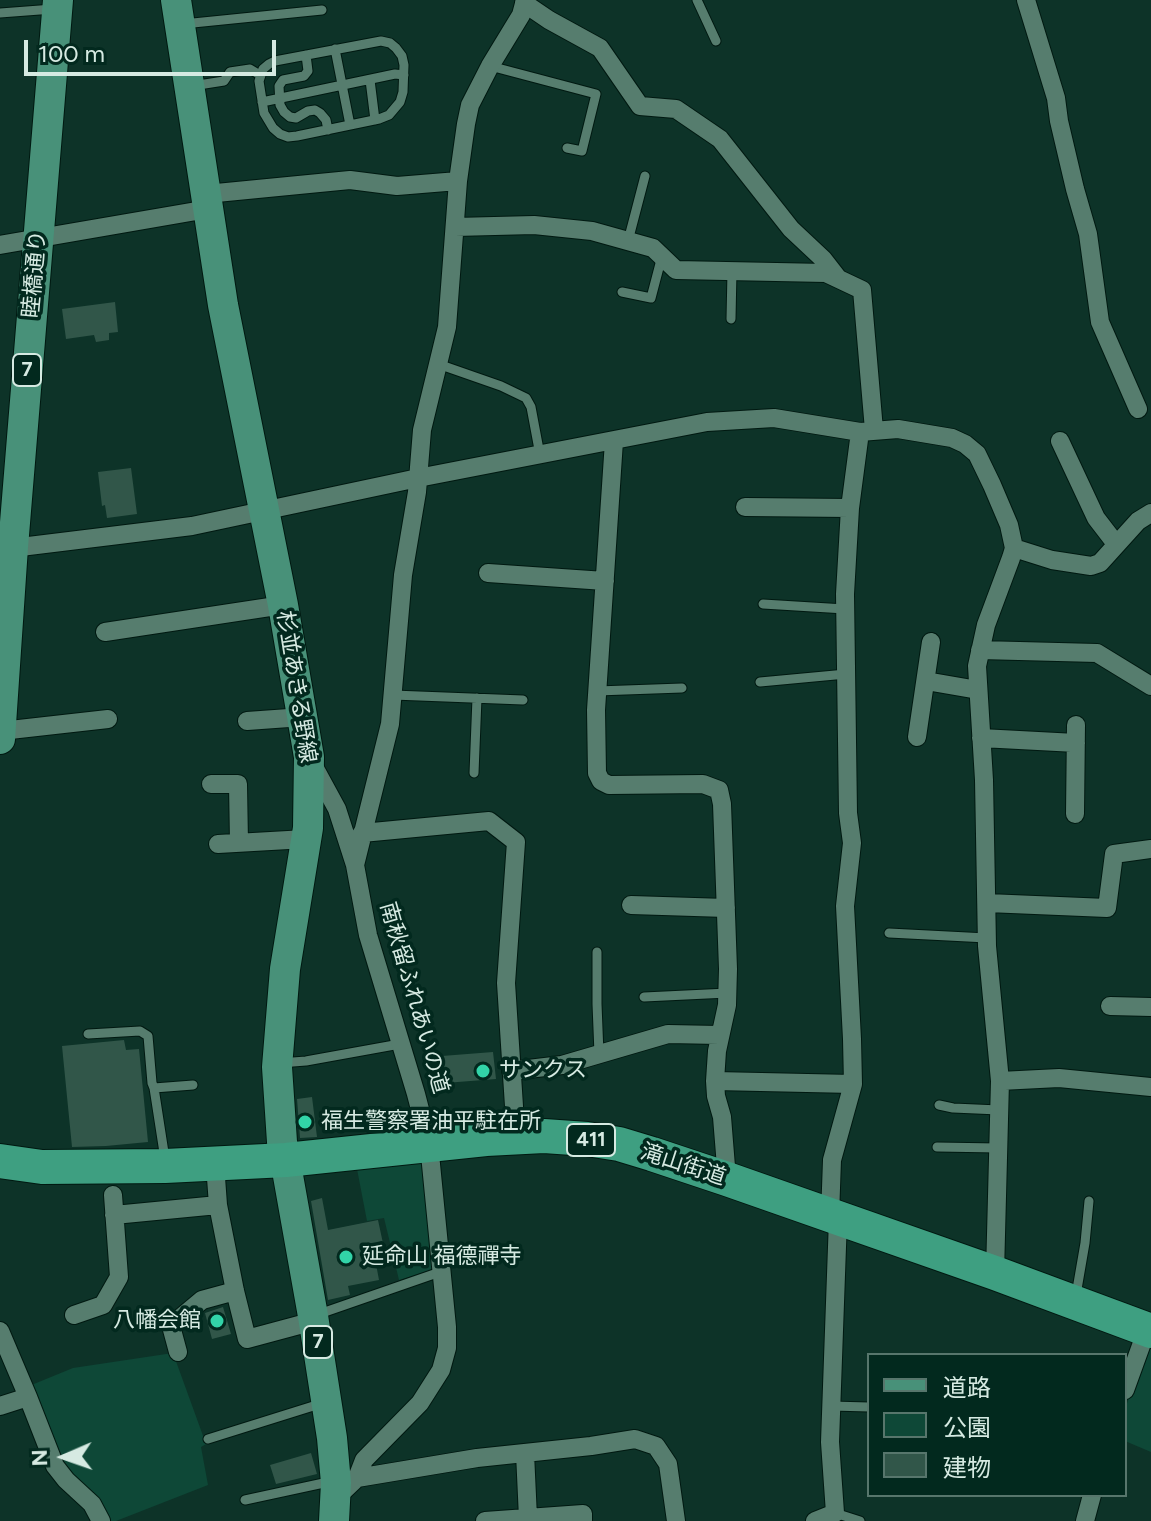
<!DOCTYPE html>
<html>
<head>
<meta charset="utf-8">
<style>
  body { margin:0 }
  #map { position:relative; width:1151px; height:1521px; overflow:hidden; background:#0d3328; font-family:Figtree,"Noto Sans JP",sans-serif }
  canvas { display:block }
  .legend { position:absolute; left:867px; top:1353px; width:260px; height:144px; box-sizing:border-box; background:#02291e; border:2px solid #57766c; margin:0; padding:10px 14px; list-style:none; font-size:24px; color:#d6eae2 }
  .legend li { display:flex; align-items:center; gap:16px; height:40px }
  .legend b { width:40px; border:2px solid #57766c }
  .north { position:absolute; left:24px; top:1417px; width:80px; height:80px; -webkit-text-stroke:6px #02291e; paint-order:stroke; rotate:268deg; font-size:22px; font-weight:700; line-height:32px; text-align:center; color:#d6eae2 }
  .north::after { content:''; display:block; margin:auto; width:28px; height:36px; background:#d6eae2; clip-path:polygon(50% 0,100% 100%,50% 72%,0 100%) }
  .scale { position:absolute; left:24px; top:40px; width:252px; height:36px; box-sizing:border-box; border:4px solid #d6eae2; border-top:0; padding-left:10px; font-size:24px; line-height:28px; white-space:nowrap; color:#d6eae2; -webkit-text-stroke:6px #02291e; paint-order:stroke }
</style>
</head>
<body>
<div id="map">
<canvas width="1151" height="1521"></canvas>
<ul class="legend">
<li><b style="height:10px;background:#489179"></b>道路</li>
<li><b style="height:22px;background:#0e4837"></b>公園</li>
<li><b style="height:22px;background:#315649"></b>建物</li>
</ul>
<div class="north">N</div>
<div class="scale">100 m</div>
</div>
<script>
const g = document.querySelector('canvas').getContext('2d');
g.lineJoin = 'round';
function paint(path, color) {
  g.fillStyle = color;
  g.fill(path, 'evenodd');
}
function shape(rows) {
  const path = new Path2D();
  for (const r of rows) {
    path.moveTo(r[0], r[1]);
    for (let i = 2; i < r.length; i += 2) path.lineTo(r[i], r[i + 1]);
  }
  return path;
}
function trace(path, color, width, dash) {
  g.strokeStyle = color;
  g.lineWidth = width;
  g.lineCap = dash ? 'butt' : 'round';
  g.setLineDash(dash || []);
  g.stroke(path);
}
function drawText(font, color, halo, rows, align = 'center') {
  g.font = font + ' Figtree,"Noto Sans JP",sans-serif';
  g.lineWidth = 7;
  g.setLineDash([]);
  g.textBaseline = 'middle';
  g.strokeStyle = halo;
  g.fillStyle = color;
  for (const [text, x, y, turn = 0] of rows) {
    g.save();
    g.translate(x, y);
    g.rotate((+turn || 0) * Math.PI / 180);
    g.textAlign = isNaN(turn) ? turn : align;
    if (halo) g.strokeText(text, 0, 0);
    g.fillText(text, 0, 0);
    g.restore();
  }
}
paint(shape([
  [426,1162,437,1268,399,1280,384,1218,367,1221,357,1169],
  [1149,1341,1151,1342,1151,1452,1125,1441,1125,1409],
  [173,1353,206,1444,201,1447,208,1485,116,1521,107,1521,60,1461,29,1386,73,1368]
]), '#0e4837');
paint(shape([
  [115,302,118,332,109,333,109,340,96,342,94,335,66,339,62,309],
  [131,468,137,514,107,518,105,505,102,506,98,472],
  [124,1040,126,1050,139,1049,148,1142,106,1146,72,1147,62,1046],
  [493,1052,496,1079,445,1083,442,1056],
  [312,1097,317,1137,300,1138,297,1099],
  [322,1198,328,1230,378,1220,387,1262,376,1264,379,1280,348,1286,350,1295,328,1300,311,1201],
  [223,1307,231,1334,212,1339,205,1313],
  [311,1453,317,1474,276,1484,270,1465]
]), '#315649');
const lane = shape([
  [697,0,716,41],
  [0,13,53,9],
  [183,24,322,10],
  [381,41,390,43,396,48,402,56,404,65,403,92,400,102,389,115,379,119,297,136,288,137,280,134,273,128,264,113,259,81,263,69,269,64,275,61,381,41],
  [335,49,350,125],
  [306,55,308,71,304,76,283,80,279,86,280,105,284,112,290,117,296,118,308,111,315,110,320,113,326,120,328,130],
  [490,66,596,94,582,151,567,148],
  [370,80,375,120],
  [192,86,224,81,230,72,250,69,260,75],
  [262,102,395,74,404,75],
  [628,241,645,176],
  [622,292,651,298,662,256],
  [731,319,732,271],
  [438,364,501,386,526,398,531,407,540,455],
  [763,604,845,609],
  [760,682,846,674],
  [597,691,682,688],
  [393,695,523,700],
  [474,773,477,698],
  [889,933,987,938],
  [597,952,597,1004,599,1054],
  [644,997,728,993],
  [88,1034,140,1031,148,1036,152,1083,154,1088,165,1159],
  [280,1063,306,1061,400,1044],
  [154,1088,193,1085],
  [939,1105,953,1108,999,1110],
  [937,1147,998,1148],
  [1076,1295,1085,1243,1089,1201],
  [319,1314,440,1272],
  [831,1406,869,1407],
  [208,1439,323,1403],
  [245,1500,333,1481],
  [835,1513,860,1521]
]);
const street = shape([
  [1026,0,1056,98,1059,121,1075,189,1088,234,1100,322,1138,409],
  [524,3,549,20,600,48,640,106,676,109,720,139,791,229,823,259,837,277],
  [206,194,350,180,397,186,458,181],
  [455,227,534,225,592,231,653,248,676,270,826,273,862,290,874,430],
  [0,245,208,209],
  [614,441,596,710,597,773,601,781,609,785,703,784,719,790,722,804,728,969,727,1005,717,1051,715,1081,716,1096,722,1117,727,1179],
  [1060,441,1096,518,1116,544],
  [745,507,850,508],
  [1014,548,1052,560,1091,566,1100,563,1138,521,1151,513],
  [4,549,192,526,418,478,707,422,774,418,860,432,898,429,952,438,965,444,977,454,992,485,1009,525,1014,548,1011,558,986,625,977,666,984,780,987,946,1000,1081,995,1273],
  [488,573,605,581],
  [105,632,283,605],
  [980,650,1097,653,1151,686],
  [926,681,978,690],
  [247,721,303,717],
  [1,731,108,719],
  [917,737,931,642],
  [981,738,1076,743],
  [312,763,337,809,355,865,368,935,416,1094,429,1144,447,1327,447,1348,441,1370,420,1403,364,1460,357,1478,336,1498],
  [211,784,238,784,239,843],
  [1075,814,1076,725],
  [362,833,489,821,516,842,506,983,516,1137],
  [218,844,306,839],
  [355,865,390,724,403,575,417,492,422,430,447,327,458,181,466,124,470,105,490,66,521,15,525,0],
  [987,903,1107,908,1114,854,1151,849],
  [631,905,726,908],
  [1110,1006,1151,1007],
  [511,1071,562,1065,668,1034,719,1035],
  [715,1081,853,1084],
  [1000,1081,1059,1078,1151,1087],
  [215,1164,218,1205,235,1291,247,1339,314,1321],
  [114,1215,218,1205],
  [830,1216,832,1160,853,1084,852,1039,845,906,852,843,848,813,845,594,850,508,860,432],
  [74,1315,103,1305,119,1277,113,1195],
  [0,1331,28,1397],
  [178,1352,171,1326,202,1300,235,1291],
  [1125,1390,1147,1329,1150,1326],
  [0,1406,28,1397,55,1466,66,1480,92,1504,101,1521],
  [525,1453,528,1518],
  [357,1478,477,1458,591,1446,635,1439,656,1446,668,1464,676,1521],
  [485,1521,583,1514,583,1521],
  [815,1521,835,1513,830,1442,838,1219],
  [1085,1521,1092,1495]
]);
const primary = shape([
  [176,0,223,305,283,605,309,757,308,828,285,969,277,1067,282,1142,313,1316,332,1438,336,1483,334,1521],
  [0,739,13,547,58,0]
]);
const highway = shape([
  [0,1161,42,1167,165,1166,286,1160,486,1139,544,1136,587,1139,619,1144,652,1154,727,1179,995,1273,1151,1331]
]);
trace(lane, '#001911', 11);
trace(street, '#001911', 20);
trace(primary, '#001911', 32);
trace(highway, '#001911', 36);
trace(lane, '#567d6e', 9);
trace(street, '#567d6e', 18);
trace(primary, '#489179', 30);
trace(highway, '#3e9f81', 34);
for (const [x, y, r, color] of [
  [483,1071,8,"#32d4a8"],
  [305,1122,8,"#32d4a8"],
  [346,1257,8,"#32d4a8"],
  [217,1321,8,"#32d4a8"]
]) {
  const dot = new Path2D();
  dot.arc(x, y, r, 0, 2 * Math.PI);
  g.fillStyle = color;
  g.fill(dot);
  trace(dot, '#02291e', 3);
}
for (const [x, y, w] of [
  [27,370,28],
  [591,1140,48],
  [318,1342,28]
]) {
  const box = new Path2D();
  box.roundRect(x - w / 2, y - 16, w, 32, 6);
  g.fillStyle = '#02291e';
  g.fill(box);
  trace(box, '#d6eae2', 2);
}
drawText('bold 20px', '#d6eae2', null, [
  ["7",27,370],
  ["411",591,1140],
  ["7",318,1342]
]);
drawText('22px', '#d6eae2', '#02291e', [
  ["睦橋通り",35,274,-85],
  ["杉並あきる野線",296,687,81],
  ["南秋留ふれあいの道",414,998,74],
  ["滝山街道",683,1165,18]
]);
drawText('22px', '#d6eae2', '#02291e', [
  ["サンクス",499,1071],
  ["福生警察署油平駐在所",321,1122],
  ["延命山 福德禪寺",362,1257],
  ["八幡会館",201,1321,"right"]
], 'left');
</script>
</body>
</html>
